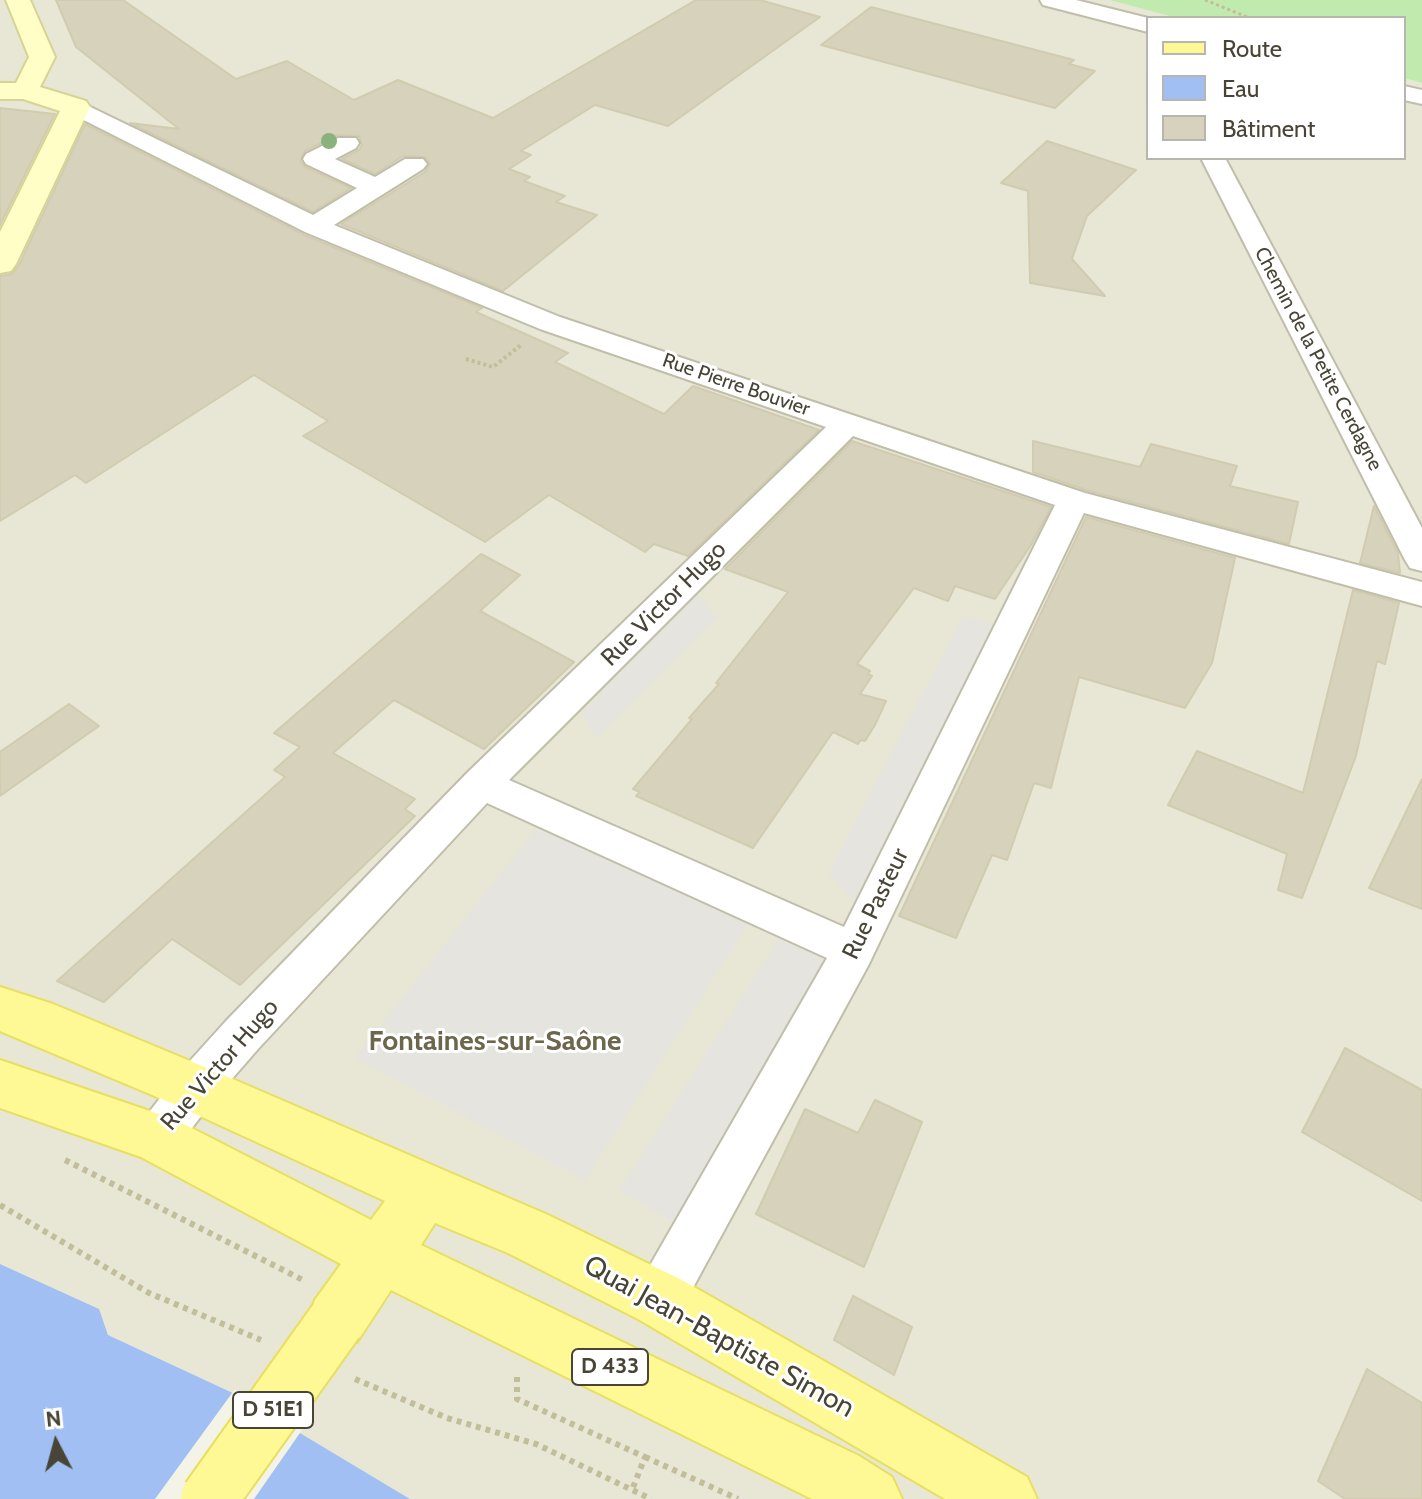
<!DOCTYPE html>
<html>
<head>
<meta charset="utf-8">
<style>
  body { margin:0 }
  #map { position:relative; width:1422px; height:1499px; overflow:hidden; background:#f4f3e7; font-family:Cabin,sans-serif }
  canvas { display:block }
  .legend { position:absolute; left:1146px; top:16px; width:260px; height:144px; box-sizing:border-box; background:#fff; border:2px solid #b6b5af; margin:0; padding:10px 14px; list-style:none; font-size:24px; color:#484536 }
  .legend li { display:flex; align-items:center; gap:16px; height:40px }
  .legend b { width:40px; border:2px solid #b6b5af }
  .north { position:absolute; left:16px; top:1403px; width:80px; height:80px; -webkit-text-stroke:6px #fff; paint-order:stroke; rotate:354deg; font-size:22px; font-weight:700; line-height:32px; text-align:center; color:#484536 }
  .north::after { content:''; display:block; margin:auto; width:28px; height:36px; background:#484536; clip-path:polygon(50% 0,100% 100%,50% 72%,0 100%) }
</style>
</head>
<body>
<div id="map">
<canvas width="1422" height="1499"></canvas>
<ul class="legend">
<li><b style="height:10px;background:#fff995"></b>Route</li>
<li><b style="height:22px;background:#a1bff3"></b>Eau</li>
<li><b style="height:22px;background:#d6d2bc"></b>Bâtiment</li>
</ul>
<div class="north">N</div>
</div>
<script>
const g = document.querySelector('canvas').getContext('2d');
g.lineJoin = 'round';
function paint(path, color) {
  g.fillStyle = color;
  g.fill(path, 'evenodd');
}
function shape(rows) {
  const path = new Path2D();
  for (const r of rows) {
    path.moveTo(r[0], r[1]);
    for (let i = 2; i < r.length; i += 2) path.lineTo(r[i], r[i + 1]);
  }
  return path;
}
function trace(path, color, width, dash) {
  g.strokeStyle = color;
  g.lineWidth = width;
  g.lineCap = dash ? 'butt' : 'round';
  g.setLineDash(dash || []);
  g.stroke(path);
}
function drawText(font, color, halo, rows, align = 'center') {
  g.font = font + ' Cabin,sans-serif';
  g.lineWidth = 6;
  g.setLineDash([]);
  g.textBaseline = 'middle';
  g.strokeStyle = halo;
  g.fillStyle = color;
  for (const [text, x, y, turn = 0] of rows) {
    g.save();
    g.translate(x, y);
    g.rotate((+turn || 0) * Math.PI / 180);
    g.textAlign = isNaN(turn) ? turn : align;
    if (halo) g.strokeText(text, 0, 0);
    g.fillText(text, 0, 0);
    g.restore();
  }
}
paint(shape([
  [0,0,1109,0,1177,18,1148,18,1148,158,1404,158,1404,78,1422,83,1422,1499,410,1499,235,1394,108,1335,98,1309,0,1264]
]), '#e8e7d5');
paint(shape([
  [1109,0,1422,0,1422,83,1404,78,1404,18,1177,18]
]), '#c1eaae');
paint(shape([
  [695,592,717,618,596,739,582,713],
  [963,616,999,625,854,901,829,873],
  [544,819,755,913,585,1180,355,1058],
  [782,934,833,953,678,1224,619,1191]
]), '#e5e4df');
paint(shape([
  [0,1264,99,1309,108,1335,235,1394,410,1499,0,1499]
]), '#a1bff3');
paint(shape([
  [235,1389,302,1430,254,1499,155,1499]
]), '#f4f3e7');
const building = shape([
  [56,0,123,0,236,79,287,61,354,100,398,80,493,118,696,0,760,0,820,17,668,126,595,105,521,151,531,155,509,169,530,177,524,181,565,196,556,202,597,215,503,291,341,224,425,172,430,164,425,157,403,156,375,174,342,159,359,150,362,145,359,136,337,135,305,151,300,161,305,167,351,188,313,212,130,123,179,129,76,47,56,0],
  [871,7,1074,60,1069,64,1095,71,1055,108,821,45,871,7],
  [0,108,55,114,0,225,0,108],
  [85,124,304,235,482,308,476,312,568,353,555,362,664,414,693,386,819,430,688,556,654,544,645,552,549,495,485,542,303,436,328,421,254,375,86,483,75,475,0,521,0,276,12,274,19,265,85,124],
  [1047,141,1136,170,1087,216,1072,259,1105,296,1030,283,1028,191,1001,183,1047,141],
  [852,441,1051,507,1031,545,995,599,955,586,948,601,914,588,857,664,870,671,868,674,872,676,860,694,886,701,875,725,865,741,861,740,858,744,833,732,753,848,636,796,640,792,633,789,692,719,689,718,719,684,716,683,719,679,788,592,725,569,852,441],
  [1033,441,1140,467,1151,444,1237,466,1230,486,1298,502,1289,544,1086,490,1033,472,1033,441],
  [1374,506,1398,553,1400,573,1360,563,1374,506],
  [1086,517,1235,558,1212,663,1185,708,1079,677,1051,788,1034,783,1007,860,992,855,956,938,899,916,1086,517],
  [481,554,520,575,480,611,574,662,484,749,394,700,333,753,415,799,405,809,415,816,240,985,172,939,104,1002,57,981,285,777,274,770,300,747,274,733,481,554],
  [1353,590,1399,603,1385,664,1377,661,1356,756,1302,898,1278,890,1287,854,1168,805,1197,751,1303,793,1353,590],
  [69,704,99,726,0,796,0,752,69,704],
  [1422,779,1422,909,1369,888,1422,779],
  [1345,1048,1422,1090,1422,1201,1302,1132,1345,1048],
  [875,1100,922,1122,864,1267,756,1214,805,1109,858,1133,875,1100],
  [853,1296,912,1327,894,1375,834,1340,853,1296],
  [1367,1369,1422,1403,1422,1499,1345,1499,1318,1481,1367,1369]
]);
paint(building, '#d6d2bc');
trace(building, '#d1ccaf', 2);
const street = shape([
  [1040,0,1076,0,1148,18,1148,32,1043,5,1040,0],
  [1404,86,1422,90,1422,104,1404,100,1404,86],
  [76,100,313,215,357,188,306,164,303,159,306,154,338,138,356,138,359,143,356,148,335,159,375,177,405,159,423,159,427,164,423,169,334,225,560,317,1085,493,1422,582,1422,606,1084,513,869,964,677,1317,659,1324,641,1317,634,1299,641,1281,827,958,487,803,258,1049,211,1103,173,1153,157,1160,141,1153,134,1138,141,1123,179,1073,226,1021,467,773,826,427,540,329,305,232,68,112,64,107,68,102,76,100],
  [853,436,1055,505,844,927,509,780,853,436],
  [1201,158,1225,158,1422,528,1422,571,1410,568,1405,560,1201,158]
]);
const secondary = shape([
  [6,0,30,0,55,57,40,87,86,101,90,107,16,264,11,271,0,273,0,232,60,111,23,99,0,99,0,83,16,83,29,57,6,0]
]);
const primary = shape([
  [0,987,53,1004,214,1071,548,1215,680,1279,1027,1477,1037,1499,945,1499,638,1319,508,1253,435,1223,421,1245,859,1456,892,1477,902,1499,812,1499,391,1290,357,1342,336,1350,315,1342,307,1321,315,1300,341,1264,141,1157,0,1108,0,1060,176,1120,371,1220,385,1201,176,1105,0,1031,0,987]
]);
trace(street, '#c0bea9', 4);
trace(secondary, '#d6d495', 4);
trace(primary, '#e8df61', 4);
trace(shape([
  [1205,0,1250,18]
]), '#c2bd9a', 3, [3, 3]);
trace(shape([
  [466,359,493,367,521,345]
]), '#c2bd9a', 4, [3, 3]);
trace(shape([
  [65,1160,303,1280],
  [0,1205,149,1293,261,1340],
  [517,1377,517,1399,645,1457,632,1490],
  [355,1379,447,1418,536,1444,651,1499],
  [645,1457,738,1499]
]), '#c2bd9a', 6, [5, 5]);
paint(street, '#fff');
paint(secondary, '#fffec6');
paint(primary, '#fff995');
const primaryBridge = shape([
  [209,1499,336,1321]
]);
trace(primaryBridge, '#e8df61', 60, []);
trace(primaryBridge, '#fff995', 56);
g.fillStyle = '#8ab27d';
for (const [x, y] of [
  [329,141]
]) {
  g.beginPath();
  g.arc(x, y, 8, 0, 2 * Math.PI);
  g.fill();
}
drawText('20px', '#484536', '#fff', [
  ["Chemin de la Petite Cerdagne",1318,359,62],
  ["Rue Pierre Bouvier",736,385,19]
]);
for (const [x, y, w] of [
  [610,1367,76],
  [273,1410,80]
]) {
  const box = new Path2D();
  box.roundRect(x - w / 2, y - 18, w, 36, 6);
  g.fillStyle = '#fff';
  g.fill(box);
  trace(box, '#484536', 2);
}
drawText('bold 22px', '#484536', null, [
  ["D 433",610,1367],
  ["D 51E1",273,1410]
]);
drawText('24px', '#484536', '#fff', [
  ["Rue Victor Hugo",664,604,-45],
  ["Rue Pasteur",876,904,-64],
  ["Rue Victor Hugo",220,1065,-49]
]);
drawText('bold 28px', '#6b664c', '#fff', [
  ["Fontaines-sur-Saône",495,1042]
]);
drawText('28px', '#484536', '#fff', [
  ["Quai Jean-Baptiste Simon",719,1337,29]
]);
</script>
</body>
</html>
